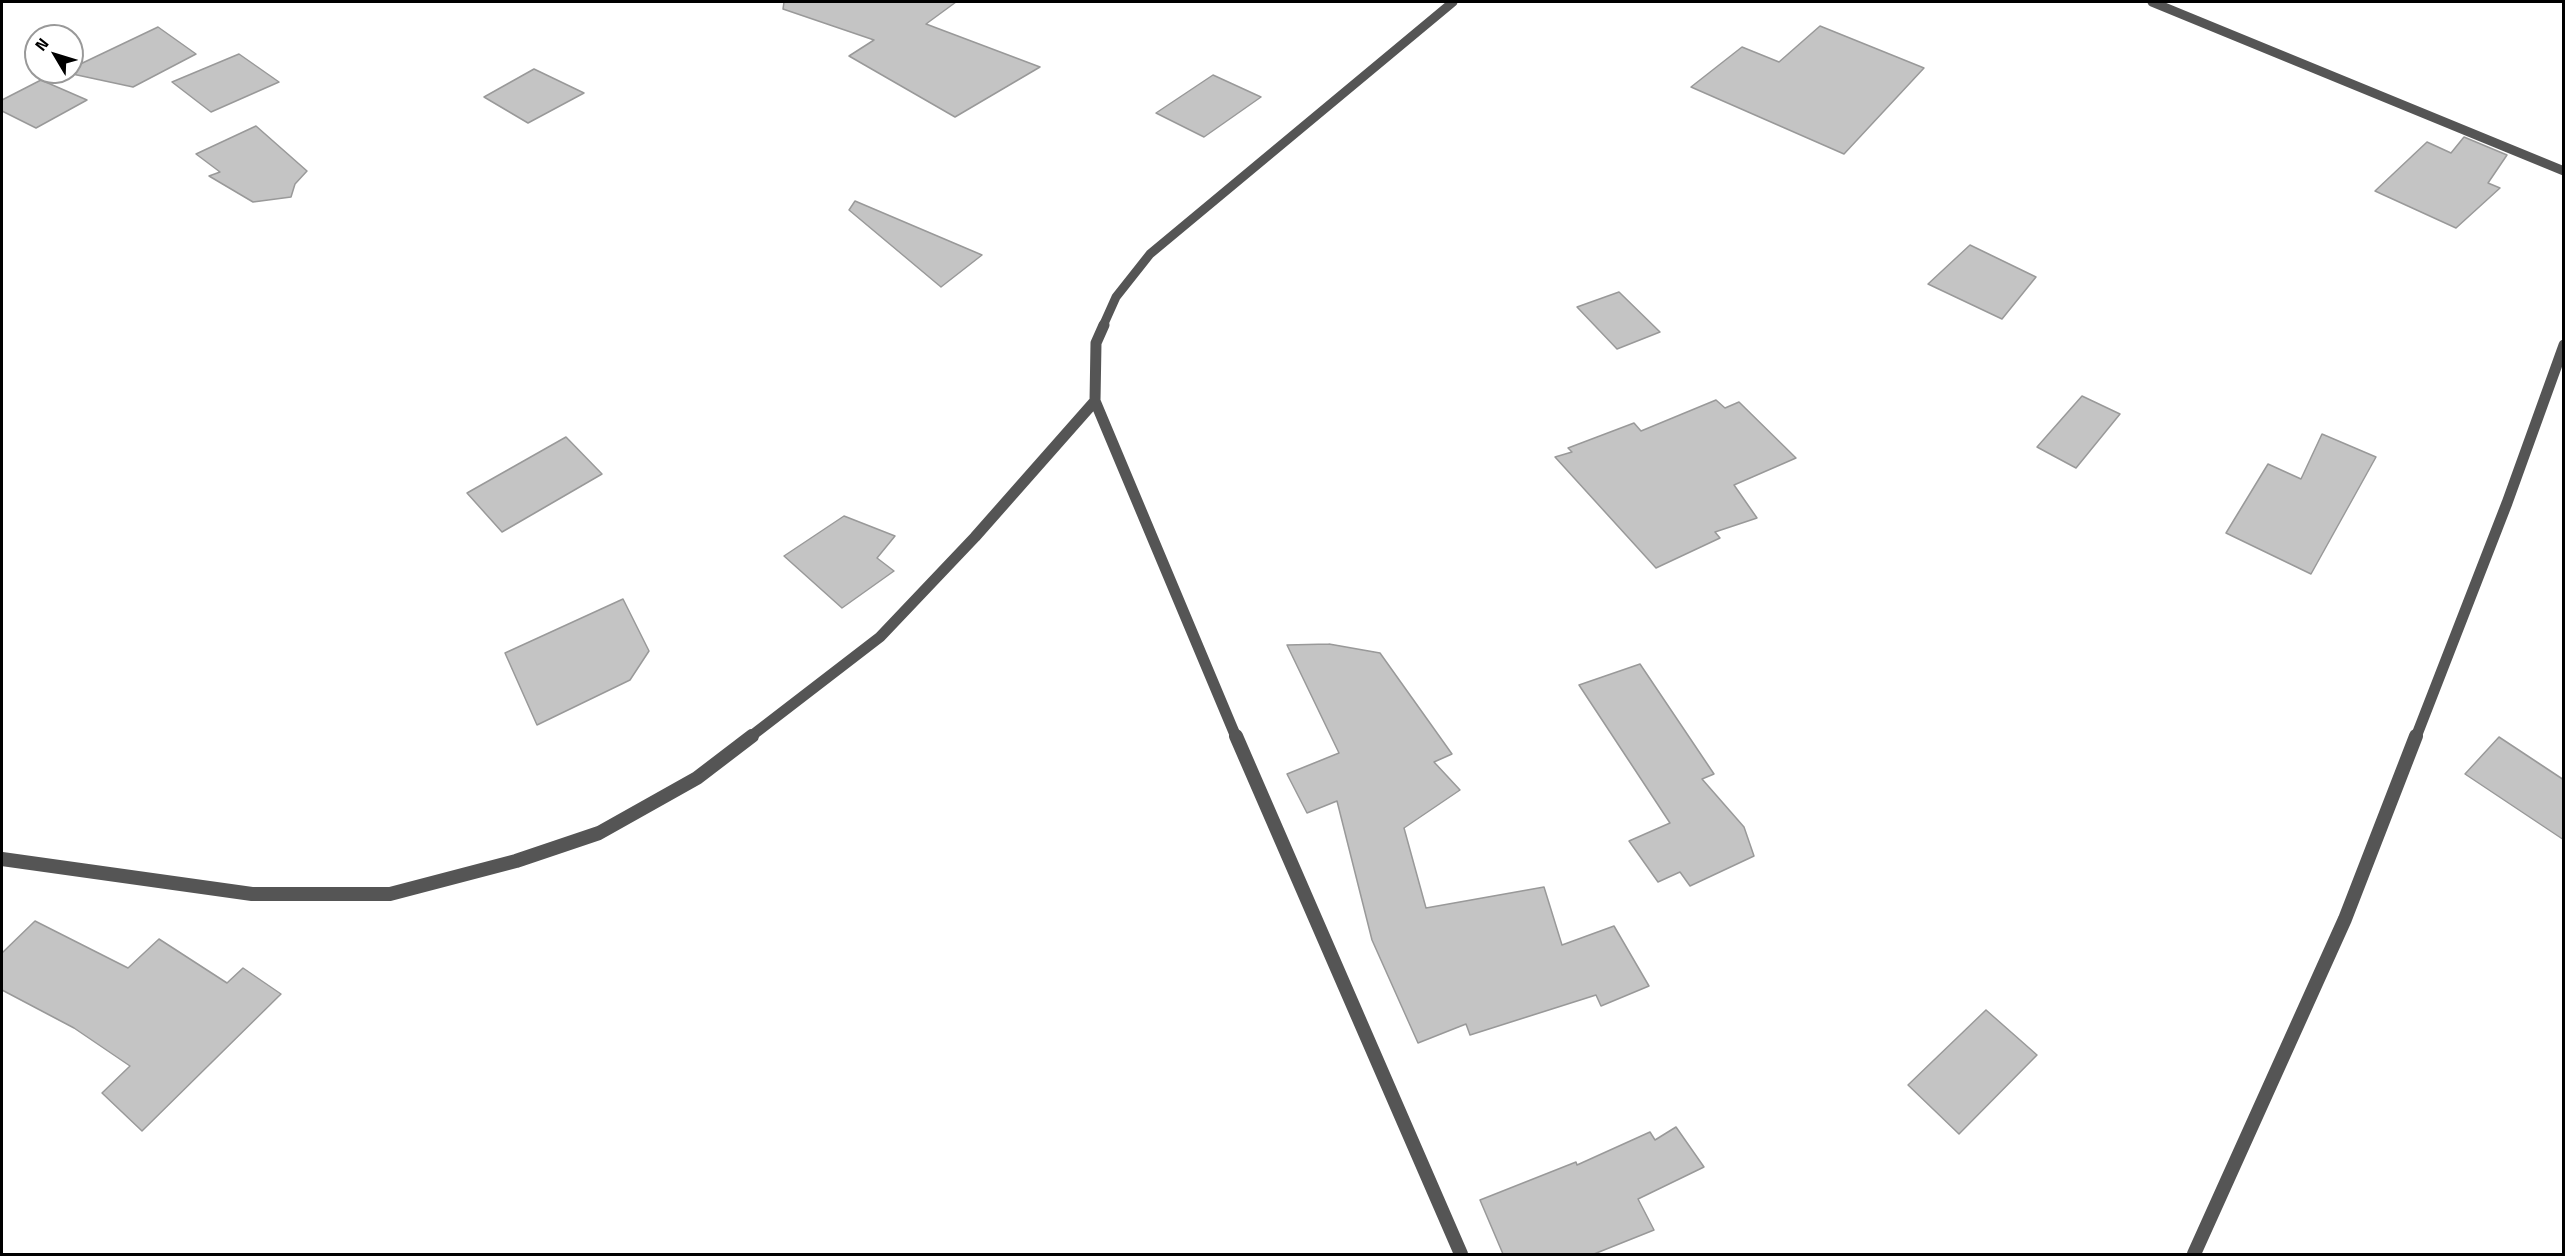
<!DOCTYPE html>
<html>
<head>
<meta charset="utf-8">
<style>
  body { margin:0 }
  #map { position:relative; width:2565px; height:1256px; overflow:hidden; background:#fff; font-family:"Titillium Web",sans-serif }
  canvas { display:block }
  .frame { position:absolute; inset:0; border:3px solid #000; pointer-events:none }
  .north { position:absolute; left:24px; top:24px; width:60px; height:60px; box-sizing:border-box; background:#fff; border:2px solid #999; border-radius:50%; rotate:308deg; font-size:16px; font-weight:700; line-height:24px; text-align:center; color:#000 }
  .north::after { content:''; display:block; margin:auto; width:21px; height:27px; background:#000; clip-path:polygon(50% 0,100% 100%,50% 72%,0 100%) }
</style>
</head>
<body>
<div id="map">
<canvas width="2565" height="1256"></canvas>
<div class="frame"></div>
<div class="north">N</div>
</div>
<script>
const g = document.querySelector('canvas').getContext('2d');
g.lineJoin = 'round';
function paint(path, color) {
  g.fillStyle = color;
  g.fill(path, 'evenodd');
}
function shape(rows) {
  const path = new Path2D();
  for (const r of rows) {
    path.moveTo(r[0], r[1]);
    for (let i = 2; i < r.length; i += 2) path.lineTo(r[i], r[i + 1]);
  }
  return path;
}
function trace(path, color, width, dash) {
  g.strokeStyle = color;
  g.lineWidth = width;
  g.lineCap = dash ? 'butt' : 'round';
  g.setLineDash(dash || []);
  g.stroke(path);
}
const building = shape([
  [784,2,956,2,926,24,1040,67,955,117,849,56,874,40,783,9,784,2],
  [1820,26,1924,68,1844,154,1691,87,1742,47,1779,62,1820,26],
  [158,27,196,54,133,87,63,72,72,72,72,68,158,27],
  [239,54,279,82,211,112,172,82,239,54],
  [534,69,584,93,528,123,484,97,534,69],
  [1213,75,1261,97,1204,137,1156,113,1213,75],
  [41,80,87,100,36,128,2,111,2,100,41,80],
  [256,126,307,171,295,184,291,197,253,202,209,176,220,172,196,154,256,126],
  [2464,137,2507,155,2488,183,2500,188,2456,228,2375,191,2427,142,2451,153,2464,137],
  [855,201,982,255,941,287,849,210,855,201],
  [1970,245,2036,277,2002,319,1928,284,1970,245],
  [1619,292,1660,332,1617,349,1577,307,1619,292],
  [2082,396,2120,414,2076,468,2037,447,2082,396],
  [1716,400,1725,408,1739,402,1796,458,1734,485,1757,518,1715,532,1720,538,1656,568,1555,457,1572,452,1568,448,1634,423,1641,431,1716,400],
  [2322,434,2376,457,2311,574,2226,533,2268,464,2301,479,2322,434],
  [566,437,602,474,502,532,467,493,566,437],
  [844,516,895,536,877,558,894,571,842,608,784,556,844,516],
  [623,599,649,651,630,680,537,725,505,653,623,599],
  [1329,644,1380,653,1452,754,1434,762,1460,790,1404,828,1426,908,1544,887,1562,945,1614,926,1649,986,1601,1006,1596,995,1470,1035,1466,1024,1418,1043,1372,940,1337,801,1307,813,1287,774,1339,753,1287,645,1329,644],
  [1640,664,1714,774,1702,779,1744,827,1754,856,1690,886,1680,872,1658,882,1629,841,1670,823,1579,685,1640,664],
  [2499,737,2564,780,2564,840,2465,774,2499,737],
  [35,921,128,968,159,939,227,983,243,968,281,994,142,1131,102,1093,130,1066,74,1028,2,990,2,953,35,921],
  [1986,1010,2037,1055,1959,1134,1908,1085,1986,1010],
  [1676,1127,1704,1167,1638,1199,1654,1230,1594,1254,1503,1254,1480,1200,1576,1162,1577,1165,1650,1132,1655,1140,1676,1127]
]);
paint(building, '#c4c4c4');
trace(building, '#999', 1.5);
trace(shape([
  [2152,2,2564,171],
  [1103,326,1116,297,1150,254,1453,2]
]), '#555', 9);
trace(shape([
  [1104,325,1096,343,1095,401,1236,737],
  [750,737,880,637,975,537,1095,401],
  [2416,737,2507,503,2564,345]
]), '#555', 11);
trace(shape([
  [1236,736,1461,1254],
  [2,859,252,894,390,894,516,861,599,833,697,778,752,736],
  [2194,1254,2345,919,2416,736]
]), '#555', 14);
</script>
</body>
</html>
